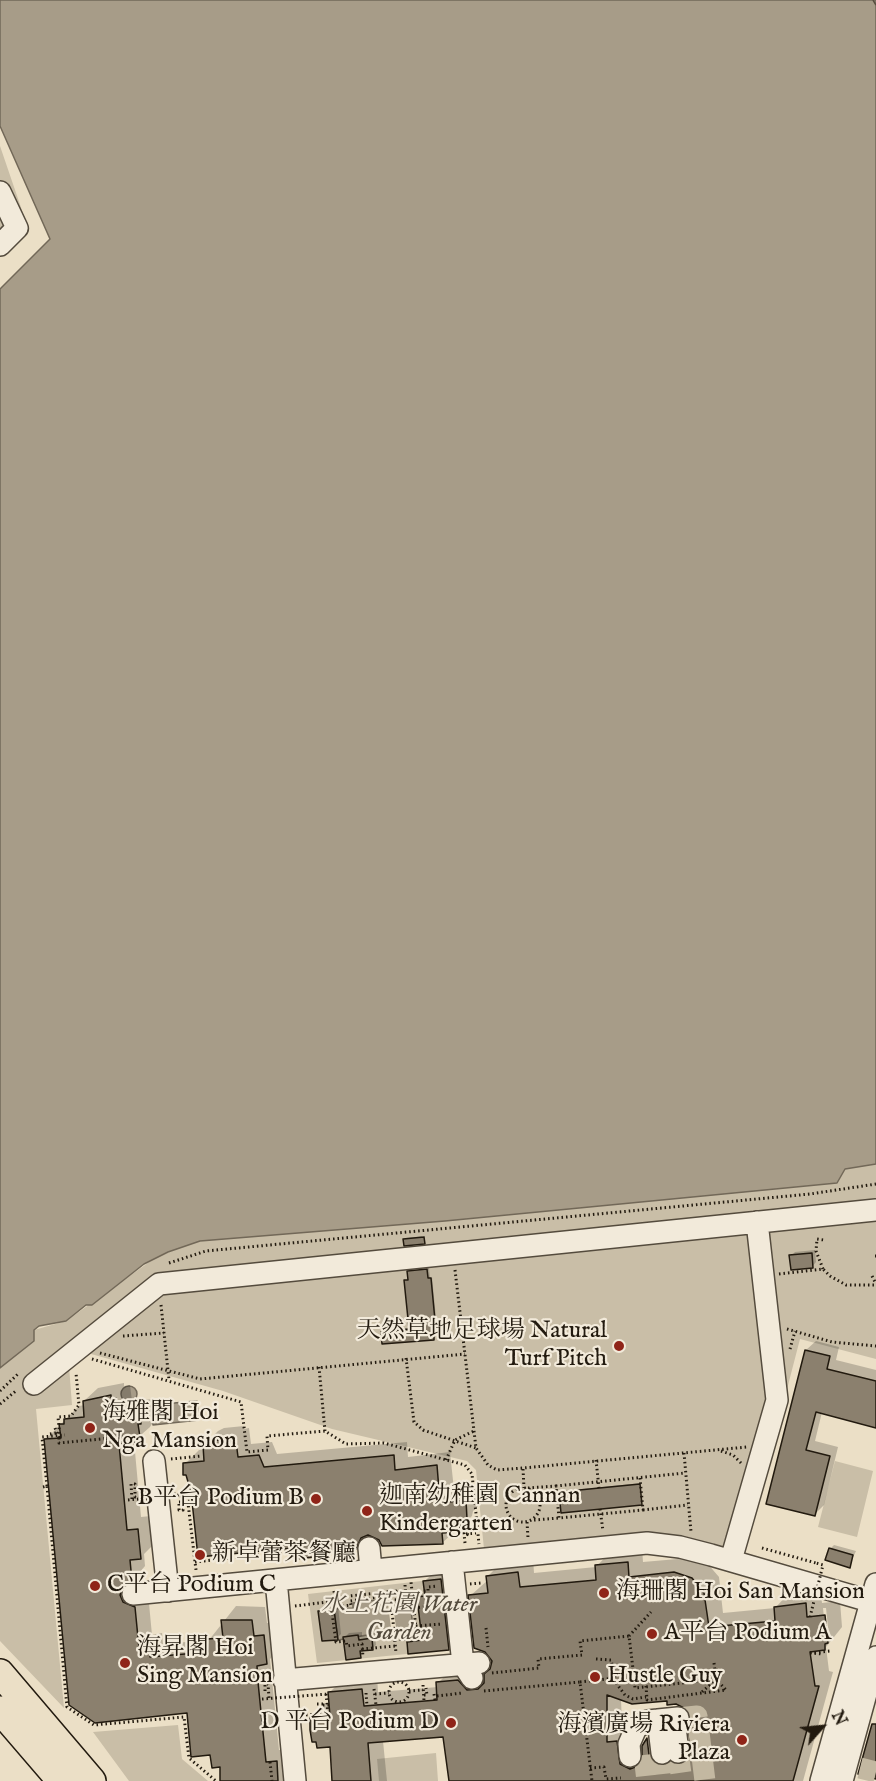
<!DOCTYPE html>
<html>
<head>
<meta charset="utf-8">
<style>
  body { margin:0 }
  #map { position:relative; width:876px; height:1781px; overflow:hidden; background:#ebdfc6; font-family:"IM FELL English",serif }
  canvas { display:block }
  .north { position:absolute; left:792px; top:1697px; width:60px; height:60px; -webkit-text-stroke:4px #f2eada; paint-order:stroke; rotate:63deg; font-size:16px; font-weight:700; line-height:24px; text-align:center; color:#221a0f }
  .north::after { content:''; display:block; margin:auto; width:21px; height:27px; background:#221a0f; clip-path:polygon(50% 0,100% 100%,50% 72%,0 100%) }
</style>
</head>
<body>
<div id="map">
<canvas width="876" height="1781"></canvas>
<div class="north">N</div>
</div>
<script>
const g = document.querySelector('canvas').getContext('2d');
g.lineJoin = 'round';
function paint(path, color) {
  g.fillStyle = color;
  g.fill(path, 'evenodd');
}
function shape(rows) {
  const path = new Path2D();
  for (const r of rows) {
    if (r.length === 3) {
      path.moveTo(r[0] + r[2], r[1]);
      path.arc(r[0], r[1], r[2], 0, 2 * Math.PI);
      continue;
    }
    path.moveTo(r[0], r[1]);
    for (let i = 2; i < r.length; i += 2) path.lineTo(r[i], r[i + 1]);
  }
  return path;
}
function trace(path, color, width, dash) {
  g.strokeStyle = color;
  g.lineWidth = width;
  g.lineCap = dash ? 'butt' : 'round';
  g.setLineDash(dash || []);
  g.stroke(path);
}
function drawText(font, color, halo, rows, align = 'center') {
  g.font = font + ' "IM FELL English","Noto Serif TC",serif';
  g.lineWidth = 4.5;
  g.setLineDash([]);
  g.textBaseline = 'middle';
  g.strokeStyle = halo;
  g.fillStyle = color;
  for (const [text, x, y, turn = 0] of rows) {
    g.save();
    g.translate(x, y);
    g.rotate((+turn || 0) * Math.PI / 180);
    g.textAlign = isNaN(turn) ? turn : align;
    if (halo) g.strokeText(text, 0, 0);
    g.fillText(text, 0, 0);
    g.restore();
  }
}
paint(shape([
  [0,146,28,228,0,257],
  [876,1164,876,1359,800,1339,744,1555,682,1538,652,1533,484,1549,476,1470,467,1461,332,1429,223,1391,84,1352,69,1366,72,1405,36,1409,64,1708,0,1641,0,1368,34,1341,34,1330,66,1321,155,1258,189,1244,210,1239,445,1221,837,1183,845,1169],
  [835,1461,873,1471,857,1537,818,1527],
  [448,1578,456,1649,317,1663,308,1594],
  [178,1725,182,1759,208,1781,129,1781,93,1732],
  [436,1753,438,1781,379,1781,377,1759]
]), '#c9bea7');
const water = shape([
  [0,0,876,0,876,1164,845,1169,837,1183,445,1221,200,1241,168,1252,144,1264,92,1305,86,1305,66,1321,39,1326,34,1330,34,1341,0,1368,0,289,50,239,0,126,0,0],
  [129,1394,8],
  [197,1401,199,1420,153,1425,151,1405,197,1401],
  [384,1599,385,1604,410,1601,413,1628,420,1628,422,1640,407,1642,406,1635,380,1638,379,1633,338,1640,334,1609,353,1608,353,1603,384,1599]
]);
paint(water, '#a79c88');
trace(water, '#726858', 1.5);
paint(shape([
  [393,1603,397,1636,392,1636,388,1604]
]), '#ebdfc6');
paint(shape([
  [425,1236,424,1242,405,1239,406,1238],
  [815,1250,816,1262,812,1267,791,1256,795,1252],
  [429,1268,430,1278,432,1277,437,1328,435,1337,383,1332,410,1328,406,1281,409,1279,409,1272],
  [816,1341,839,1347,836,1360,876,1370,876,1426,822,1412,815,1441,838,1447,824,1505,814,1515,768,1503,806,1350],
  [124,1383,124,1386,130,1385,132,1401,153,1399,154,1409,151,1412,153,1422,150,1427,134,1441,141,1517,151,1516,154,1544,144,1554,145,1566,133,1580,136,1588,148,1593,152,1635,162,1633,163,1644,209,1640,236,1606,265,1607,267,1623,277,1622,280,1649,270,1659,279,1750,290,1748,288,1781,222,1781,221,1766,211,1754,188,1711,96,1721,46,1439,79,1406,85,1405,84,1401,98,1388],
  [244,1426,244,1429,249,1428,251,1444,272,1442,277,1454,407,1442,408,1457,450,1452,454,1490,479,1487,480,1504,473,1511,472,1516,442,1543,380,1539,369,1534,356,1548,330,1550,325,1555,295,1546,192,1492,185,1464,199,1450,204,1449,204,1445,218,1431,224,1428],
  [641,1483,641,1504,561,1492,563,1491],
  [834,1545,856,1551,849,1566,830,1549],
  [642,1548,643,1562,689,1558,707,1563,719,1577,723,1613,775,1608,790,1592,820,1589,822,1603,840,1601,842,1627,826,1647,829,1671,833,1672,803,1781,449,1781,444,1735,383,1741,387,1781,334,1781,331,1745,312,1718,327,1703,330,1703,330,1692,345,1677,377,1675,378,1692,438,1687,438,1683,453,1668,473,1666,482,1675,487,1675,493,1661,470,1596,488,1580,488,1576,503,1561,533,1558,534,1573,596,1567,611,1551],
  [823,1608,826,1608,829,1637,826,1637],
  [621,1698,668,1699,689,1709,692,1717,692,1749,662,1725,648,1739,643,1753,634,1749,631,1727,622,1728],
  [447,1574,454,1642,448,1649,408,1642,415,1636,422,1635,418,1598,426,1590,424,1582,431,1575],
  [338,1606,341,1634,337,1638,320,1612,324,1608],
  [362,1632,362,1636,375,1635,376,1645,372,1649,364,1650,360,1657,345,1637,349,1633]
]), '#0003');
trace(shape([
  [873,0,876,5]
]), '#574e3f', 1.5, [8, 6]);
const building = shape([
  [424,1237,425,1244,404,1246,403,1239,424,1237],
  [812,1253,813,1268,791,1270,789,1255,812,1253],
  [427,1269,428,1278,431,1278,436,1331,434,1331,434,1340,382,1344,381,1332,409,1329,404,1280,408,1280,407,1271,427,1269],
  [805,1350,830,1356,827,1369,876,1381,876,1428,816,1412,806,1450,830,1456,815,1516,766,1504,805,1350],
  [111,1395,111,1398,116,1398,118,1414,140,1412,141,1424,138,1424,140,1437,136,1437,136,1442,119,1444,127,1530,138,1529,141,1559,130,1560,132,1581,125,1584,120,1595,123,1602,135,1607,139,1648,149,1646,150,1657,208,1652,207,1639,223,1638,221,1620,252,1620,254,1636,264,1635,267,1664,257,1666,258,1682,266,1762,277,1761,278,1781,220,1781,220,1767,212,1768,210,1755,191,1757,187,1713,95,1723,69,1705,44,1439,61,1438,59,1424,64,1424,64,1419,84,1417,83,1401,111,1395],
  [230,1439,231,1442,236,1441,238,1457,259,1455,264,1467,394,1455,395,1470,437,1465,440,1503,466,1500,467,1519,461,1519,459,1532,442,1533,443,1544,382,1546,379,1540,368,1535,361,1538,356,1549,326,1552,326,1556,295,1559,294,1548,198,1557,191,1492,186,1475,183,1475,183,1463,204,1461,203,1445,208,1444,208,1441,230,1439],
  [640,1484,642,1505,561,1513,559,1492,640,1484],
  [829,1548,853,1555,850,1568,825,1560,829,1548],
  [628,1562,629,1577,674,1572,692,1578,704,1593,709,1627,775,1621,774,1607,806,1603,807,1617,825,1615,828,1643,825,1644,825,1650,810,1652,815,1686,819,1686,793,1781,449,1781,443,1737,368,1743,371,1781,332,1781,330,1747,317,1748,316,1742,312,1742,310,1730,310,1717,330,1716,328,1692,362,1689,364,1706,437,1700,436,1682,458,1680,467,1690,478,1689,484,1683,484,1674,490,1669,492,1661,485,1652,474,1648,468,1595,488,1593,486,1576,518,1572,520,1587,596,1580,595,1565,628,1562],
  [607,1695,632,1704,667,1701,667,1705,676,1704,688,1710,691,1717,688,1726,691,1751,686,1762,679,1765,671,1762,664,1766,656,1764,649,1755,647,1738,642,1746,642,1761,638,1766,630,1769,620,1764,617,1741,607,1742,607,1695],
  [441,1579,449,1650,408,1654,407,1642,422,1640,417,1597,425,1596,423,1581,441,1579],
  [334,1610,338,1640,322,1641,318,1611,334,1610],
  [358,1635,359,1640,372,1638,373,1650,360,1651,361,1658,346,1660,343,1637,358,1635],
  [872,1724,876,1724,876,1779,858,1774,872,1724]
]);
paint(building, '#8b806e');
trace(building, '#221a0f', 1.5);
trace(shape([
  [678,1718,697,1716,705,1781],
  [678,1752,682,1781],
  [662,1753,665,1781],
  [644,1755,647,1781],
  [860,1768,876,1772]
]), '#c3b8a1', 21, [21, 10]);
const minor = shape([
  [0,192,17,228,0,245],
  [34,1384,159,1284,876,1210],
  [154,1461,168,1591],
  [369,1548,371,1570],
  [731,1560,777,1400,757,1222],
  [452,1562,463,1664,472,1678],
  [276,1580,295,1781],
  [133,1594,647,1543,680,1547,711,1555,876,1603],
  [284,1680,479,1663],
  [674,1719,678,1752],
  [658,1720,662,1753],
  [630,1756,629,1744,636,1728,648,1721,678,1718],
  [821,1781,876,1584],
  [842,1781,876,1657]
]);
const major = shape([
  [0,1673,92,1781],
  [0,1710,61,1781]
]);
trace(minor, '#544b3d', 24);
trace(major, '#221a0f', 30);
trace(shape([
  [875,1256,876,1256],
  [169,1263,206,1251,810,1194,876,1184],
  [823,1269,816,1251,817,1239,824,1240],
  [455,1270,476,1448,488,1465,497,1470,523,1468,747,1447],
  [779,1274,823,1269,830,1276,846,1285,876,1285],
  [872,1276,876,1284],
  [161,1305,169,1380],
  [787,1329,832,1342,876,1346],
  [123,1336,164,1333],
  [790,1349,795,1331],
  [100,1353,200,1379,465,1354],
  [406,1358,414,1422,423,1430,476,1448],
  [92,1359,241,1402,247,1452,268,1450,267,1436,325,1431,346,1444,384,1443,465,1465,472,1474,479,1544],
  [319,1367,325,1431],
  [0,1391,19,1373],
  [0,1404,17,1390],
  [50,1434,56,1433],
  [59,1438,59,1443,122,1437,123,1444],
  [60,1438,58,1417,71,1416,79,1405,76,1373],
  [721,1451,733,1455,741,1463],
  [684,1453,691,1532],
  [171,1459,201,1456],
  [446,1460,455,1440,474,1431],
  [596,1460,599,1488],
  [523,1469,524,1488],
  [640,1478,643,1510,559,1518,556,1486,685,1473],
  [47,1486,42,1437,65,1435],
  [43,1487,47,1486,67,1707,94,1725,184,1717,189,1758,216,1781],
  [523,1505,17],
  [528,1488,556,1486],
  [174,1494,181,1494,183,1510,179,1510,179,1502],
  [440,1498,473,1497],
  [132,1499,131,1484,135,1484,135,1497,141,1497],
  [192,1501,196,1501],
  [182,1504,188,1503,196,1570],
  [600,1509,603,1531],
  [643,1510,688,1505],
  [534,1520,559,1518],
  [527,1522,528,1538],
  [465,1543,464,1533,469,1535],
  [325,1548,336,1547],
  [762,1548,816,1563],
  [195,1562,294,1551],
  [405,1585,406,1598],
  [334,1591,336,1607,351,1605,350,1601,386,1596,386,1601,413,1598],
  [424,1591,428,1591,428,1587,437,1586],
  [391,1600,396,1653],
  [331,1605,336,1642,346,1641,347,1646,362,1644,363,1657],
  [295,1606,335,1601],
  [414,1608,439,1605],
  [416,1626,442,1624],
  [486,1628,488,1647],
  [629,1636,651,1612],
  [395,1640,417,1638,411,1582],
  [362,1649,395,1646],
  [810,1653,830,1651],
  [714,1663,716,1679],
  [492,1673,539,1668,538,1659,582,1655,580,1641,629,1636,633,1669],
  [634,1677,635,1688,701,1681,700,1673,715,1672],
  [580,1682,615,1678],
  [399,1692,10],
  [616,1683,625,1695,633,1699,646,1697],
  [423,1685,424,1701],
  [646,1686,647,1700,726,1690,716,1679,702,1692],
  [374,1689,376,1705],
  [409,1691,423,1690],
  [484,1691,580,1682,592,1781],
  [366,1693,367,1706],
  [326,1694,328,1713],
  [375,1694,389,1693],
  [434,1694,435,1700],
  [424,1695,427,1695,426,1688],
  [437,1696,462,1693],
  [317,1704,323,1704],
  [306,1715,329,1713],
  [270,1762,272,1781],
  [590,1768,604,1767,606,1779,621,1778]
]), '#221a0f', 3, [1.5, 3]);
trace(minor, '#f2eada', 21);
trace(major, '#ebdfc6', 27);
trace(shape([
  [55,1428,59,1438],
  [128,1500,190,1494],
  [179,1502,192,1501],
  [466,1534,476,1533],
  [470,1584,481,1583],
  [331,1605,331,1598,396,1591,397,1595,424,1591],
  [810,1617,823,1565,816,1563],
  [810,1653,822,1654],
  [596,1659,611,1660,616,1683],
  [265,1691,265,1684,268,1684,269,1698],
  [262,1699,328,1694],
  [323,1705,329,1705]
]), '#221a0f', 3, [1.5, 3]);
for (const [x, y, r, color] of [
  [619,1346,6,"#8f2418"],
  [90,1428,6,"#8f2418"],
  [316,1499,6,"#8f2418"],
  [367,1511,6,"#8f2418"],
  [200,1555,6,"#8f2418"],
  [95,1586,6,"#8f2418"],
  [604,1593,6,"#8f2418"],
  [652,1634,6,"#8f2418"],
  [125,1663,6,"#8f2418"],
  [595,1677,6,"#8f2418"],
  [451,1723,6,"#8f2418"],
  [742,1740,6,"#8f2418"]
]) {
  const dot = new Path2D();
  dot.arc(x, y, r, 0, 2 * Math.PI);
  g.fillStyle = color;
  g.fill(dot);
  trace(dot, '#f2eada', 2);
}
drawText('24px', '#221a0f', '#f2eada', [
  ["天然草地足球場 Natural",607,1332,"right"],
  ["Turf Pitch",607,1360,"right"],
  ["海雅閣 Hoi",102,1414],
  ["Nga Mansion",102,1442],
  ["迦南幼稚園 Cannan",379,1497],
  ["Kindergarten",379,1525],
  ["B平台 Podium B",304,1499,"right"],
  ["新卓蕾茶餐廳",212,1555],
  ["C平台 Podium C",107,1586],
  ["海珊閣 Hoi San Mansion",616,1593],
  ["A平台 Podium A",664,1634],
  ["海昇閣 Hoi",137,1649],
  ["Sing Mansion",137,1677],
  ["Hustle Guy",607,1677],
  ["D 平台 Podium D",439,1723,"right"],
  ["海濱廣場 Riviera",730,1726,"right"],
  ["Plaza",730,1754,"right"]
], 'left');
drawText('italic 24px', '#544b3d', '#f2eada', [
  ["水上花園 Water",399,1606],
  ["Garden",399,1634]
]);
</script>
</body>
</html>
